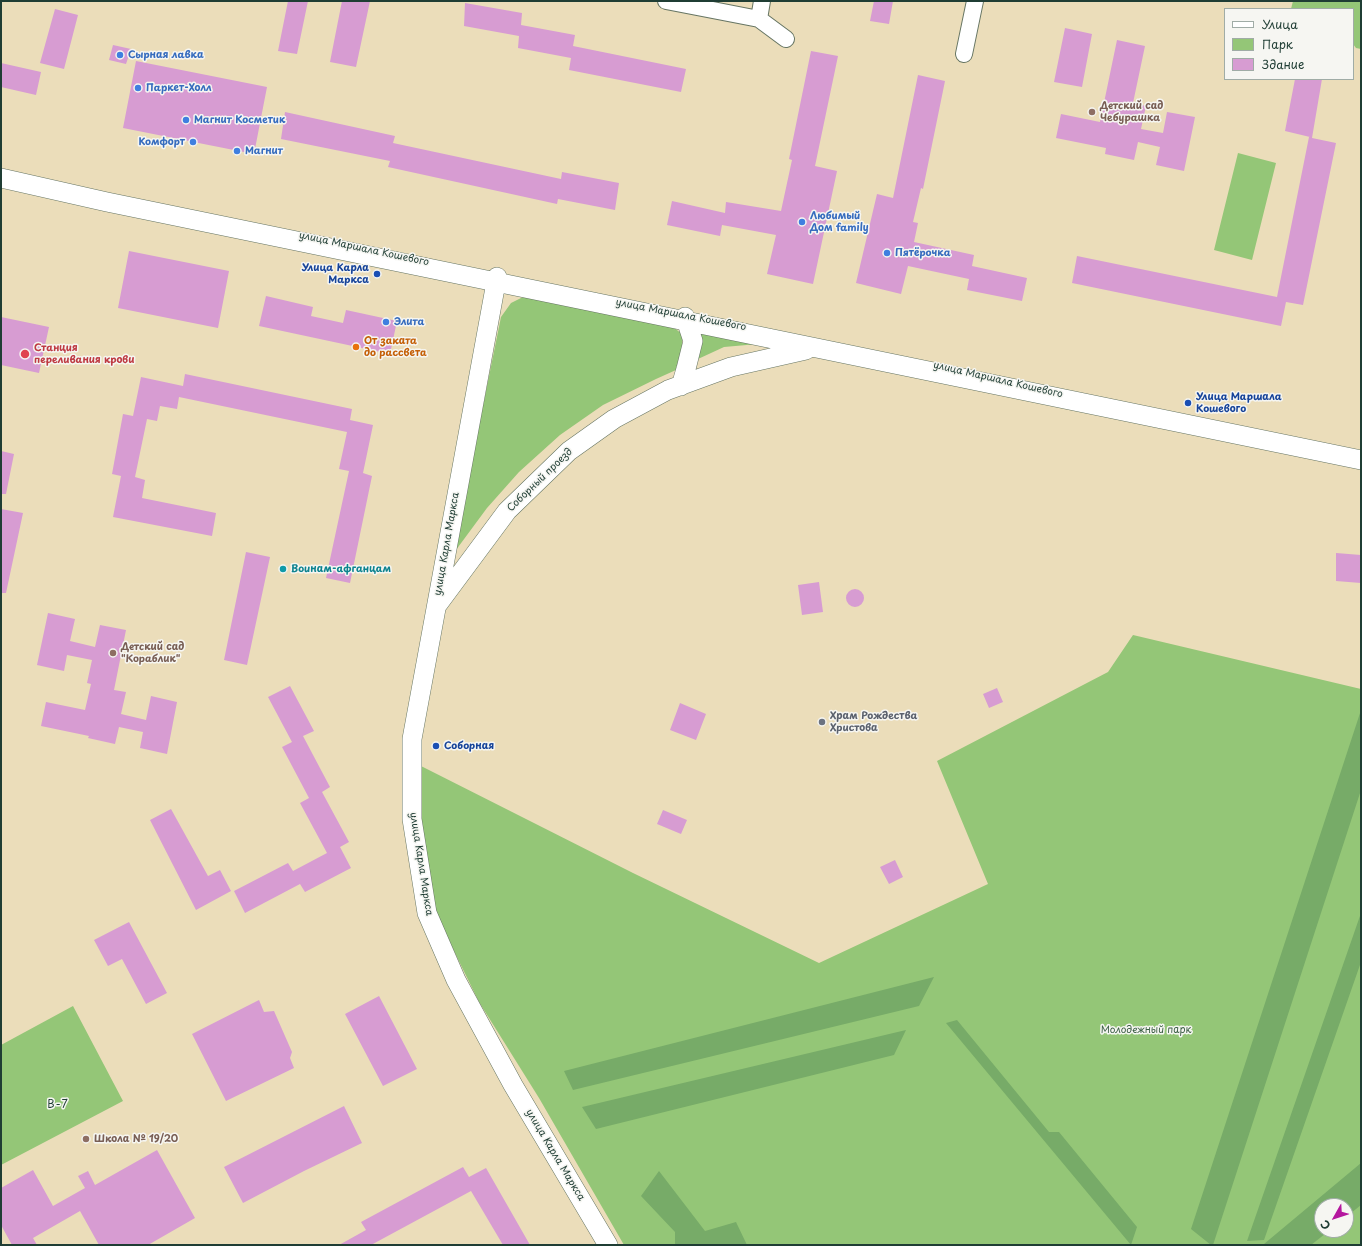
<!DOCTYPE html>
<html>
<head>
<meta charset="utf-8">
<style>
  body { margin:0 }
  #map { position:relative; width:1362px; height:1246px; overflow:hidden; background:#ebddba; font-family:"Playpen Sans",sans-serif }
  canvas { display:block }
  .frame { position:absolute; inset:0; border:2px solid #1f3d34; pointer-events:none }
  .legend { position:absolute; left:1224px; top:8px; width:130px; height:72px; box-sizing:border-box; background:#f6f6f2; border:1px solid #a0aca6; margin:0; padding:5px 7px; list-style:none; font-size:12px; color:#1f3d34 }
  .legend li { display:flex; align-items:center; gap:8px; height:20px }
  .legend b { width:20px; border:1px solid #a0aca6 }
  .north { position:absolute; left:1314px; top:1198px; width:40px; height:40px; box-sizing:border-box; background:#f6f6f2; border:1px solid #a0aca6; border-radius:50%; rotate:231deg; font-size:11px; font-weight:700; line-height:16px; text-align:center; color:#1f3d34 }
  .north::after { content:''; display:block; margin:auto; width:14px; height:18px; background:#b5179e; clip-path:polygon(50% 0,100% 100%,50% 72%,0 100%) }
</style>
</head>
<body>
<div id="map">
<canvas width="1362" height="1246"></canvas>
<div class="frame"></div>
<ul class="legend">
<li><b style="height:5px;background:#fff"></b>Улица</li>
<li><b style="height:11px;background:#94c677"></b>Парк</li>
<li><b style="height:11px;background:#d79cd2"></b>Здание</li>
</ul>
<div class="north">С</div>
</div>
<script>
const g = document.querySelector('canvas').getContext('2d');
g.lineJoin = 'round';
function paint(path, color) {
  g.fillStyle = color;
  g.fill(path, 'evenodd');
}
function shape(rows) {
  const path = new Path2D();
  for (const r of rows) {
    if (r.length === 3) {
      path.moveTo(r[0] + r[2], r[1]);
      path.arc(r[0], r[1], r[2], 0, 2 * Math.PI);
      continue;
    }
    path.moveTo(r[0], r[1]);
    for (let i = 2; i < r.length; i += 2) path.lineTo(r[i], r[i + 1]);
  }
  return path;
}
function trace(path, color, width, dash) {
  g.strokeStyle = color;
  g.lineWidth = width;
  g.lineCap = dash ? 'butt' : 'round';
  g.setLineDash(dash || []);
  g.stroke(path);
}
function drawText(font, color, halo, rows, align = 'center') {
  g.font = font + ' "Playpen Sans",sans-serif';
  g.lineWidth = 3;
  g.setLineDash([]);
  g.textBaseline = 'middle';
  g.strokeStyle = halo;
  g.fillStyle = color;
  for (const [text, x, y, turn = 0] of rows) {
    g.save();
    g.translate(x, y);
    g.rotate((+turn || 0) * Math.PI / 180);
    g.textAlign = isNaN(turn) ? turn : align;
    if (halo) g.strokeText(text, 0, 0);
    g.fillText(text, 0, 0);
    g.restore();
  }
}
paint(shape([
  [1293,1,1361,1,1361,49,1356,48,1353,44,1353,9,1291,9],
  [1238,153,1276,163,1252,260,1214,250],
  [525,296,668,323,682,334,682,351,676,370,656,379,603,405,560,435,519,472,487,508,453,554,501,317,511,303],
  [699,332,758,344,724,347,698,359],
  [1133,635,1361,689,1361,1245,624,1245,539,1098,479,1002,453,949,435,909,422,859,419,765,633,873,819,963,988,884,937,761,1108,672],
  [1322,1206,1346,1206,1346,1230,1322,1230],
  [73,1006,123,1101,1,1165,1,1045]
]), '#94c677');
paint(shape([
  [1361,710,1361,790,1213,1245,1211,1245,1191,1229],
  [1361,913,1361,962,1264,1240,1247,1241],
  [934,977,919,1006,573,1090,564,1071],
  [957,1020,1049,1132,1059,1132,1137,1227,1131,1245,946,1023],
  [906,1030,894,1055,596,1129,582,1107],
  [1361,1163,1361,1205,1346,1217,1346,1206,1322,1206,1322,1230,1330,1230,1311,1245,1266,1245,1264,1244],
  [659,1171,705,1231,736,1222,747,1245,675,1245,675,1232,641,1196]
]), '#77ab68');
paint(shape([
  [288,1,308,1,297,54,278,51],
  [342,1,370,1,356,67,330,62],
  [874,1,893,1,889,24,870,21],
  [465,3,522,13,521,25,575,35,573,46,686,69,681,92,569,70,571,58,518,48,519,36,464,26],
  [55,9,78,15,64,69,40,63],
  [1065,28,1092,34,1082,87,1054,82],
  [1117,40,1145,46,1133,103,1146,106,1141,129,1163,133,1167,112,1195,117,1184,171,1156,165,1160,147,1138,142,1134,160,1105,154,1106,148,1056,138,1061,114,1100,122],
  [113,45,131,49,126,64,109,60],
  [811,51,838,56,815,166,837,171,813,284,767,274,776,235,722,225,720,236,667,225,672,201,725,213,726,202,781,211,792,160,789,159],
  [136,61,267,87,254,154,123,128],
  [1,63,41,72,36,95,1,87],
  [918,75,945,81,923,189,921,188,913,222,918,223,914,242,974,255,972,266,1027,278,1022,301,967,290,969,279,908,266,901,294,856,283,877,194,893,198],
  [1295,79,1322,79,1312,138,1336,143,1303,305,1286,302,1281,326,1072,283,1077,256,1277,297,1309,137,1310,137,1285,131],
  [285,112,395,136,393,143,561,179,562,172,619,183,615,210,558,199,557,204,388,167,390,161,281,139],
  [129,251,229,271,218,328,118,308],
  [266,296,313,307,311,316,343,323,346,310,397,321,390,354,259,326],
  [1,317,49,327,39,373,1,365],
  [185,374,352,409,350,420,373,425,363,473,372,476,350,583,326,578,349,471,339,469,347,432,179,397,177,409,160,406,157,421,147,419,135,477,145,480,142,498,216,513,212,536,113,517,121,476,112,474,123,414,133,416,141,377,183,386],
  [1,451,14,454,6,494,1,494],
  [1,509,23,513,6,593,1,593],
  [246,552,270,557,247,665,224,660],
  [1336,553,1361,555,1361,583,1336,581],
  [819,582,823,612,802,615,798,585],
  [855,598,9],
  [48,613,75,619,70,641,95,647,100,625,126,630,114,690,126,692,121,714,146,720,151,696,177,702,167,754,140,748,143,732,119,727,115,744,88,738,89,736,41,726,46,702,85,710,91,684,87,683,92,660,67,655,64,671,37,665],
  [290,686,314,731,303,736,330,787,322,792,349,842,340,847,351,868,305,892,300,884,245,913,234,891,288,863,293,871,327,853,300,803,309,798,282,747,292,742,268,697],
  [997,688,1003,702,989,708,983,694],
  [680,703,706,714,696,740,670,730],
  [171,809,208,876,220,870,231,891,196,910,150,820],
  [663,810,687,820,681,834,657,824],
  [895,860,903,877,889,884,880,867],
  [129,922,167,993,146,1004,122,959,108,966,94,940],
  [379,996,417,1069,383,1086,345,1014],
  [259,1000,264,1012,274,1011,292,1052,290,1058,294,1068,226,1101,192,1034],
  [344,1106,362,1143,304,1171,243,1203,224,1167],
  [157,1150,195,1218,148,1245,99,1245,80,1211,33,1238,37,1245,12,1245,1,1225,1,1188,33,1170,53,1206,85,1188,78,1176,88,1171,95,1185],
  [463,1167,469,1177,486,1168,530,1245,503,1245,471,1191,371,1245,339,1245,366,1230,361,1222]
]), '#d79cd2');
const minor = shape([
  [666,1,759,19,786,39],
  [759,19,762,1],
  [964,54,975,1]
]);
const tertiary = shape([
  [1,178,107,202,1361,460],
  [497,277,412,739,412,819,427,913,456,980,513,1085,608,1245],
  [681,386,686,369,693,341,685,317],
  [438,604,507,511,569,451,614,419,668,390,731,367,806,350]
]);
trace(minor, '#667563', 18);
trace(tertiary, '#667563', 20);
trace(minor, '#fff', 16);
trace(tertiary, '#fff', 19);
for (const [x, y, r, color] of [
  [120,55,4,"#3f7fe0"],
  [138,88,4,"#3f7fe0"],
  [1092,112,4,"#8d6e63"],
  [186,120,4,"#3f7fe0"],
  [193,142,4,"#3f7fe0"],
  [237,151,4,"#3f7fe0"],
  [802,222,4,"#3f7fe0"],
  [887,253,4,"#3f7fe0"],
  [377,274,4,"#1a4fb4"],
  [386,322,4,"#3f7fe0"],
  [356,347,4,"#e8710a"],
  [25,354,5,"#e0444e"],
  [1188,403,4,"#1a4fb4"],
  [283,569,4,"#0f9aa8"],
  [113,653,4,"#8d6e63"],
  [822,722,4,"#6b7280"],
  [436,746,4,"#1a4fb4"],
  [86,1139,4,"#8d6e63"]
]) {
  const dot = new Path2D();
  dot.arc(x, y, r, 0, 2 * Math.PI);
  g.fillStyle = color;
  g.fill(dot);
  trace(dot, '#f6f6f2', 1.5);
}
drawText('bold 10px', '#366cbe', '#f6f6f2', [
  ["Сырная лавка",128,55],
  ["Паркет-Холл",146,88],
  ["Магнит Косметик",194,120],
  ["Комфорт",185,142,"right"],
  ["Магнит",245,151],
  ["Любимый",810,216],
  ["Дом family",810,228],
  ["Пятёрочка",895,253],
  ["Элита",394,322]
], 'left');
drawText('bold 10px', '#785e54', '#f6f6f2', [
  ["Детский сад",1100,106],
  ["Чебурашка",1100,118],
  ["Детский сад",121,647],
  ["\"Кораблик\"",121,659],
  ["Школа № 19/20",94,1139]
], 'left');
drawText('10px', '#1f3d34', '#f6f6f2', [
  ["улица Маршала Кошевого",364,249,12],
  ["улица Маршала Кошевого",681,315,11],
  ["улица Маршала Кошевого",998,380,13],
  ["Соборный проезд",540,480,-44],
  ["улица Карла Маркса",447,544,-80],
  ["улица Карла Маркса",421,864,81],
  ["улица Карла Маркса",555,1155,59]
]);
drawText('bold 10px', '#164399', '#f6f6f2', [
  ["Улица Карла",369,268,"right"],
  ["Маркса",369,280,"right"],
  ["Улица Маршала",1196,397],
  ["Кошевого",1196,409],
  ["Соборная",444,746]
], 'left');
drawText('bold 10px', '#c56008', '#f6f6f2', [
  ["От заката",364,341],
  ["до рассвета",364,353]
], 'left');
drawText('bold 10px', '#be3a42', '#f6f6f2', [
  ["Станция",34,348],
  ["переливания крови",34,360]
], 'left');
drawText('bold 10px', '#0d838f', '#f6f6f2', [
  ["Воинам-афганцам",291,569]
], 'left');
drawText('bold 10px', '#5b616d', '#f6f6f2', [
  ["Храм Рождества",830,716],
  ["Христова",830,728]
], 'left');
drawText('10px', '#3c5f45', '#f6f6f2', [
  ["Молодежный парк",1146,1030]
]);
g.letterSpacing = '1px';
drawText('11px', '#1f3d34', '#f6f6f2', [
  ["В-7",58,1105]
]);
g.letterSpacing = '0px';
</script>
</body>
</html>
